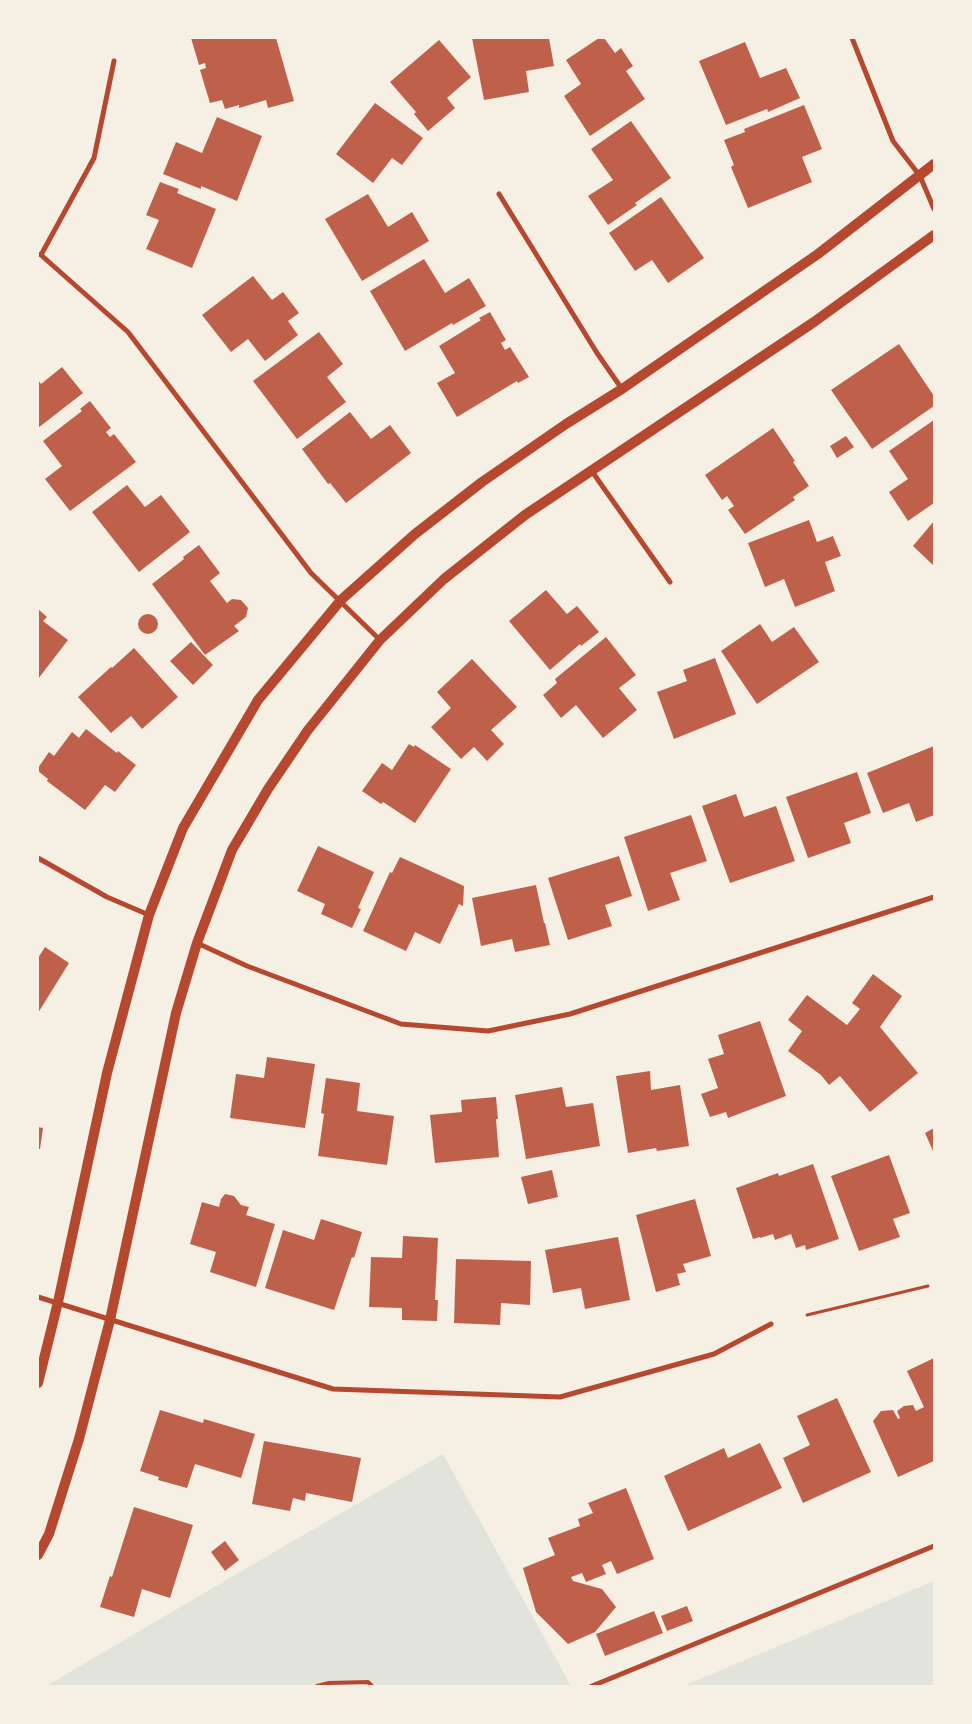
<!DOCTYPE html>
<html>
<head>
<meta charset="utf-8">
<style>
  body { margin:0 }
  #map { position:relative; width:972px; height:1724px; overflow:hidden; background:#f6efe4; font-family:Ubuntu,sans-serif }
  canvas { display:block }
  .frame { position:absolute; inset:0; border:39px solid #f6efe4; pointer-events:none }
</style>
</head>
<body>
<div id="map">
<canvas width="972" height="1724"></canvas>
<div class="frame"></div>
</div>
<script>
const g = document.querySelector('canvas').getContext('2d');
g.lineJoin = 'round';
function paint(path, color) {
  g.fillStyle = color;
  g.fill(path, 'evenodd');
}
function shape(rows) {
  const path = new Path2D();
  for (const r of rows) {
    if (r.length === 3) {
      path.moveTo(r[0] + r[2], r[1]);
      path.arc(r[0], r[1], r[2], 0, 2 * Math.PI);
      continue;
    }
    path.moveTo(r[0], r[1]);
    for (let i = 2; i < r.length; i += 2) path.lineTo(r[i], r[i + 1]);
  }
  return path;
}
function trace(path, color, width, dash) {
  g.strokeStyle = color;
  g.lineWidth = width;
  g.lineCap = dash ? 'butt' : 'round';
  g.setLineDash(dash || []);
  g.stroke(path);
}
paint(shape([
  [443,1454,571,1686,46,1686,255,1563],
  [934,1581,934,1686,683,1686]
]), '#e2e4dc');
paint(shape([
  [191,38,276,38,294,101,268,108,266,100,239,108,239,105,225,109,222,100,210,103,200,70,206,68,205,63,199,65],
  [472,38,549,38,554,66,526,71,529,92,484,100],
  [599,38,604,38,615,53,621,48,633,66,626,71,645,99,590,136,564,96,581,84,566,60],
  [439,40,471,77,447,98,455,108,428,131,414,114,416,112,390,82],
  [745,42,760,78,786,68,800,98,768,112,767,109,726,125,699,61],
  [375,103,423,138,402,165,392,158,373,183,336,154],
  [804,105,822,149,802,157,812,182,748,208,731,167,734,165,724,140,745,132,744,129],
  [217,117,262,136,237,201,201,186,201,189,163,174,176,142,202,153],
  [631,121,671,178,635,203,637,205,608,225,588,196,613,180,591,149],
  [160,182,179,189,177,193,216,209,192,268,146,249,159,220,146,215],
  [368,194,388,227,412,212,429,241,362,281,325,219],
  [661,197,704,258,668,283,652,260,635,271,609,233],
  [424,259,445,293,469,278,486,306,453,325,452,323,405,351,370,291],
  [253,276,272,300,283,292,299,313,288,321,298,335,265,361,248,339,231,352,202,315],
  [490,312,506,340,501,343,505,350,510,347,529,377,518,383,517,381,457,417,437,383,455,373,439,346,481,320,479,318],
  [319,332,343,364,327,377,346,402,297,439,253,381],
  [899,344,934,396,934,406,872,449,831,390],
  [62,367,83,393,38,428,38,380,41,384],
  [90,401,111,428,106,432,110,437,114,434,136,462,70,511,45,479,62,466,43,441,82,411,80,409],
  [350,412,371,439,390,425,411,453,346,503,330,483,328,484,302,449],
  [934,420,934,503,908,521,889,492,908,479,889,451],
  [773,428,795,461,793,462,809,486,793,497,795,500,745,534,728,510,734,506,727,496,722,500,705,475],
  [846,436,854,447,837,458,830,446],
  [127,485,145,507,161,495,190,532,139,572,92,512],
  [809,520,817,542,833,536,841,556,825,562,835,591,795,607,784,579,765,587,748,543],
  [934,521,934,566,913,546],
  [199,545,220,573,210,581,227,603,232,599,241,600,248,608,246,617,234,626,239,631,205,655,152,584,184,559,183,557],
  [546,590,567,614,577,606,599,632,581,646,580,644,550,670,509,621],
  [38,609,47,617,43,621,68,640,38,679],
  [148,624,10],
  [760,624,772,642,794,627,819,662,757,704,721,651],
  [606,637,636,675,619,688,637,710,603,738,576,705,561,718,543,695,557,683,555,679],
  [191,642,213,665,193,685,170,661],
  [134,648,178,697,142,729,131,716,111,733,78,697,111,667,112,668],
  [715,658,736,714,674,739,657,692,687,681,683,670],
  [472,659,517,707,491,730,504,744,487,761,474,747,461,759,431,727,451,708,437,692],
  [86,729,117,753,118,751,136,765,115,792,105,785,85,810,47,781,48,779,38,771,38,768,49,752,54,756,72,732,79,738],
  [409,744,414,747,415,745,451,769,415,823,383,802,381,804,362,791,382,763,392,770],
  [934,746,934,815,916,822,909,803,883,813,867,773],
  [857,772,871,813,844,823,851,843,808,858,786,797],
  [736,794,744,817,776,806,795,861,730,883,702,806],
  [691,815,707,861,670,873,680,900,648,911,624,837],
  [318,846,374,872,358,908,361,909,352,928,321,914,325,904,297,891],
  [619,856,632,896,605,905,612,926,568,940,548,878],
  [400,857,464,886,463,906,459,904,440,944,415,932,406,951,363,931,390,872,392,873],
  [536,885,544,923,545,923,550,945,515,952,512,939,481,946,472,898],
  [45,947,69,963,38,1013,38,958],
  [873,974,902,996,880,1027,918,1073,870,1112,840,1076,829,1085,821,1075,788,1051,802,1031,788,1020,807,995,847,1025,860,1009,852,1003],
  [760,1021,786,1096,728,1118,726,1112,710,1117,701,1094,718,1088,708,1059,724,1054,718,1035],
  [267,1057,315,1064,305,1128,230,1118,236,1074,264,1078],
  [650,1071,651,1090,680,1085,689,1146,657,1151,656,1148,628,1153,616,1076],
  [326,1078,360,1083,357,1111,394,1116,387,1165,318,1156,324,1114,321,1113],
  [562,1087,566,1107,593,1103,600,1146,526,1159,515,1095],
  [496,1097,498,1119,496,1119,499,1157,435,1163,430,1115,462,1112,461,1100],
  [38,1127,43,1128,40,1149,38,1149],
  [934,1128,934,1153,925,1133],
  [889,1155,910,1213,893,1219,900,1237,859,1251,831,1176],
  [813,1164,839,1239,806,1250,805,1245,796,1248,791,1234,775,1240,773,1234,760,1238,760,1237,753,1239,736,1188,778,1173,779,1176],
  [552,1170,558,1197,528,1204,521,1177],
  [225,1194,234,1196,241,1205,249,1207,246,1215,275,1224,256,1287,210,1272,216,1252,190,1244,202,1202,219,1207,221,1199],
  [695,1199,711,1256,683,1264,686,1272,677,1274,680,1285,656,1292,636,1215],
  [321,1219,362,1232,354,1258,352,1257,334,1310,265,1288,283,1230,314,1240],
  [403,1236,438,1238,435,1300,438,1300,437,1321,402,1320,402,1308,369,1307,371,1257,402,1258],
  [618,1237,630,1300,585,1309,581,1288,553,1293,545,1250],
  [456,1259,531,1261,530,1305,501,1303,500,1325,454,1323],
  [934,1358,934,1461,898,1477,873,1421,881,1411,893,1410,898,1419,900,1418,897,1411,904,1406,913,1405,916,1411,924,1407,907,1371],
  [837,1398,871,1472,803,1503,783,1458,810,1445,797,1416],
  [160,1410,203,1423,204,1419,255,1434,241,1478,195,1464,187,1488,158,1480,159,1477,140,1471],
  [264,1441,361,1458,352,1502,306,1493,305,1501,293,1498,290,1511,252,1504],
  [760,1443,782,1488,688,1531,664,1476,724,1448,728,1458],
  [626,1488,654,1559,617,1574,611,1561,602,1565,606,1574,586,1582,582,1573,571,1577,573,1581,602,1589,616,1607,595,1632,568,1644,536,1612,523,1568,555,1555,548,1538,580,1526,578,1519,593,1513,588,1503],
  [134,1507,193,1525,170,1598,142,1589,134,1617,100,1607,110,1576,112,1577],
  [225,1541,239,1560,225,1571,211,1552],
  [687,1606,693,1621,667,1631,661,1616],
  [654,1611,663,1633,605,1656,596,1634]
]), '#bf614a');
trace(shape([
  [807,1315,928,1286]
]), '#b5482f', 3);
trace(shape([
  [317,1686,329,1683,368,1682,372,1686]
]), '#b5482f', 4);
trace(shape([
  [852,38,893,141,920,176,934,209],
  [499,194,597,353,622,389],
  [38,254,41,255,128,332,311,573,380,640],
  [41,255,94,158,114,61],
  [591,470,670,582],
  [38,858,107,897,149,915],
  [197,943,247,966,401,1024,488,1031,570,1014,934,897],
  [38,1297,333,1389,560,1397,714,1354,771,1324],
  [592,1686,934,1546]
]), '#b5482f', 5);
trace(shape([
  [38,1383,58,1302,107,1073,149,915,183,828,258,700,341,600,415,534,482,482,566,424,622,389,818,254,934,164],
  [38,1555,49,1534,79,1439,110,1320,176,1013,197,943,232,850,268,789,308,730,380,640,444,579,525,515,814,322,934,235]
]), '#b5482f', 10);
</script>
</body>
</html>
